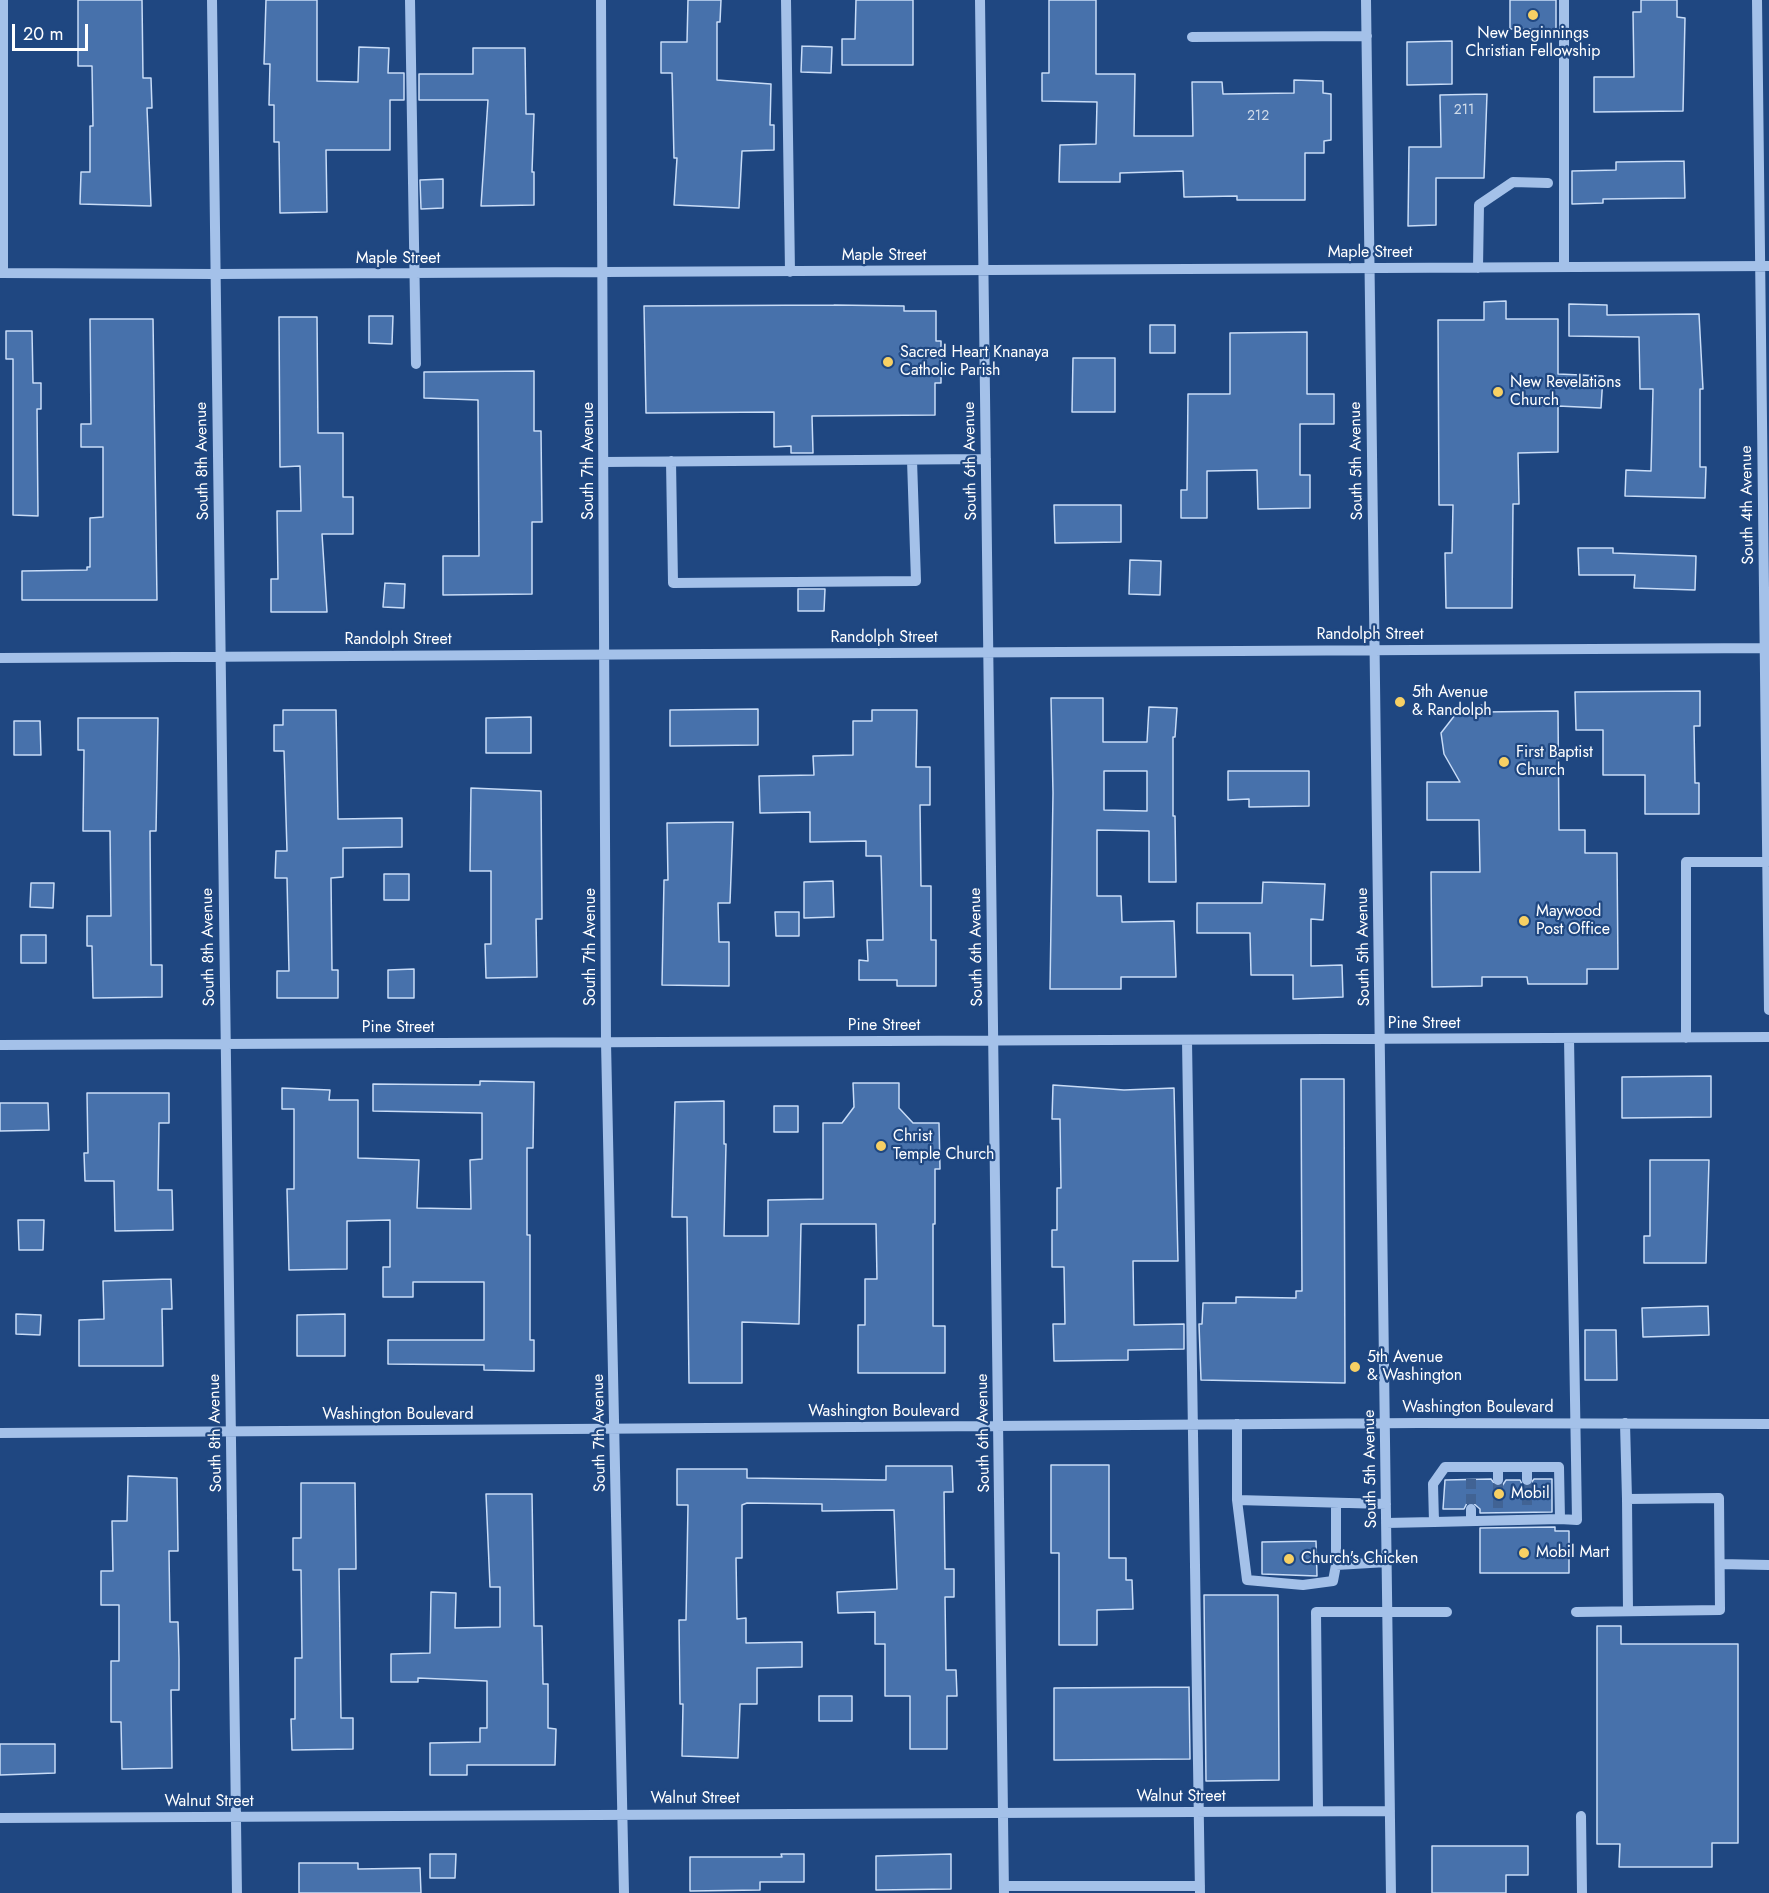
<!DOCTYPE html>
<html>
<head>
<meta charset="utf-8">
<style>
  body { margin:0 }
  #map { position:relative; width:1769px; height:1893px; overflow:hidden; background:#1f4781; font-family:Jost,sans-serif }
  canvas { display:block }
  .scale { position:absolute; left:12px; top:24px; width:76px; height:27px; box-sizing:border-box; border:3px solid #fff; border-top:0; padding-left:8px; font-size:18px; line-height:21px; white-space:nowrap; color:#fff; -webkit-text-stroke:4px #1f4781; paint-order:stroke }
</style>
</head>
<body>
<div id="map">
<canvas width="1769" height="1893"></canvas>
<div class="scale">20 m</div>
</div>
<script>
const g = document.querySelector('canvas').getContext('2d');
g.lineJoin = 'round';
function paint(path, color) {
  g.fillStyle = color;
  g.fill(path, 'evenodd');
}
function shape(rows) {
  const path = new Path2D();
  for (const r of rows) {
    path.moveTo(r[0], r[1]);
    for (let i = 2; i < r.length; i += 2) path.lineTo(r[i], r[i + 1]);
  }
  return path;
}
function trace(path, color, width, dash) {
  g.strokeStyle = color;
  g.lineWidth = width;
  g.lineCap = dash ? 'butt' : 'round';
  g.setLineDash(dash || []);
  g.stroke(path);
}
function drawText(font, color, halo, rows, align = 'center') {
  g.font = font + ' Jost,sans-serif';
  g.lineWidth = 4.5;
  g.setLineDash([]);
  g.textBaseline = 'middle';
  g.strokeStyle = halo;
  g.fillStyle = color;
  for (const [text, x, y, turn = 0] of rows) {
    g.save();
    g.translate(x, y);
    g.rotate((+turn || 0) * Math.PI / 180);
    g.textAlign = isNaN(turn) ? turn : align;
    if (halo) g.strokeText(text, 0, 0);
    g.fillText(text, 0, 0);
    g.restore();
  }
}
const building = shape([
  [78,0,142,0,143,78,151,78,152,108,147,108,151,206,80,204,81,172,90,172,90,126,93,126,92,66,78,66,78,0],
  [266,0,317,0,317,81,358,82,359,47,389,48,388,73,404,73,404,100,390,100,390,150,326,150,327,212,280,213,279,142,274,142,274,105,269,105,270,64,264,64,266,0],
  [688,0,721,0,720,22,717,22,717,80,771,84,770,125,774,125,774,150,742,151,739,208,674,205,677,158,674,158,672,73,661,73,661,42,687,42,688,0],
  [856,0,913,0,913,65,842,65,842,39,855,39,856,0],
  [1049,0,1096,0,1096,74,1135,74,1134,136,1193,136,1192,82,1222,82,1223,94,1294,93,1294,80,1323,81,1323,93,1331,94,1331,140,1324,141,1324,153,1305,153,1305,200,1237,200,1237,196,1184,197,1183,171,1120,173,1120,182,1059,182,1060,145,1096,144,1097,102,1042,101,1042,73,1049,73,1049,0],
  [1510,0,1556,0,1556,36,1530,36,1530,29,1510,29,1510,0],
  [1641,0,1677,0,1677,17,1685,18,1683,111,1594,112,1594,77,1634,77,1633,12,1641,12,1641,0],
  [1452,41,1452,84,1407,85,1407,42,1452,41],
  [802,46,832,47,831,73,801,72,802,46],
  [473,48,525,48,526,114,534,114,532,172,534,172,534,205,481,206,488,100,419,100,419,74,473,74,473,48],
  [1487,94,1484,178,1436,178,1436,225,1408,226,1409,147,1441,147,1440,95,1487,94],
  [1684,161,1685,198,1603,199,1603,203,1572,204,1572,171,1616,170,1616,162,1684,161],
  [443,179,443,208,421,209,420,180,443,179],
  [1506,301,1506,319,1558,319,1558,374,1603,376,1601,408,1558,406,1558,452,1518,453,1519,504,1513,504,1512,608,1446,608,1445,553,1452,553,1453,505,1439,505,1438,320,1484,320,1484,302,1506,301],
  [1569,304,1607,305,1607,315,1699,314,1703,389,1700,389,1700,467,1706,467,1705,498,1625,496,1626,470,1651,471,1653,389,1640,389,1639,337,1569,336,1569,304],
  [834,305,904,306,904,311,936,311,936,341,941,341,941,383,935,383,935,415,812,416,813,453,791,453,791,446,774,447,774,412,646,413,644,306,834,305],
  [369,316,393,316,392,344,369,343,369,316],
  [279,317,317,317,318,433,343,433,343,497,353,497,353,534,322,534,327,612,271,612,271,579,278,579,277,511,301,511,300,466,280,467,279,317],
  [90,319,153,319,157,600,22,600,22,571,87,570,87,567,90,567,90,518,103,517,103,447,81,447,81,424,91,424,90,319],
  [1150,325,1175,325,1175,353,1150,353,1150,325],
  [6,331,32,331,33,383,41,383,41,409,37,409,38,516,13,515,13,359,6,359,6,331],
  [1307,332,1307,394,1334,394,1334,424,1300,424,1300,475,1310,475,1310,508,1258,509,1257,470,1207,471,1207,518,1181,518,1181,490,1187,490,1188,394,1230,394,1230,333,1307,332],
  [1073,358,1115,358,1115,412,1072,412,1073,358],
  [534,371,534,431,541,431,542,522,532,522,532,594,443,595,443,556,479,556,478,400,424,398,424,372,534,371],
  [1054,505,1121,505,1121,542,1055,543,1054,505],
  [1578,548,1613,548,1613,553,1696,556,1695,590,1634,588,1635,575,1579,575,1578,548],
  [1130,560,1161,561,1160,595,1129,594,1130,560],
  [385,583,405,584,404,608,383,607,385,583],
  [798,589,825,589,824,611,798,611,798,589],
  [1700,691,1700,726,1694,726,1695,783,1699,783,1699,814,1645,814,1645,775,1603,775,1603,730,1576,730,1575,692,1700,691],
  [1051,698,1103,698,1103,742,1147,742,1149,707,1177,708,1175,737,1173,737,1173,816,1175,816,1176,882,1149,882,1149,831,1097,830,1097,896,1121,896,1122,922,1174,921,1176,977,1121,977,1121,989,1050,989,1053,793,1051,698],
  [1104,771,1147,771,1147,811,1104,810,1104,771],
  [1485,704,1485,712,1558,711,1559,830,1585,830,1585,853,1617,853,1618,969,1587,969,1587,984,1528,984,1527,977,1482,977,1482,986,1432,987,1431,872,1480,872,1479,820,1427,820,1427,782,1460,782,1444,754,1441,733,1455,715,1485,704],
  [758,709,758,745,670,746,670,710,758,709],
  [283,710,336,710,338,819,402,818,402,847,343,848,343,877,331,878,332,970,338,970,338,998,277,998,277,971,289,971,287,878,275,878,276,851,287,851,284,751,274,751,274,725,283,725,283,710],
  [872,710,917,710,916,767,930,767,930,805,920,805,921,886,931,886,931,940,936,940,936,986,897,986,897,980,859,980,859,960,868,961,867,940,883,940,881,856,866,856,866,841,810,842,810,812,760,813,759,776,814,775,813,756,853,755,853,721,872,721,872,710],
  [531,717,531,753,486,753,486,718,531,717],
  [78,718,158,718,156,831,150,831,151,965,162,965,162,997,93,998,92,946,87,946,87,916,111,916,110,831,83,831,84,750,78,750,78,718],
  [14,721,40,721,41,755,14,755,14,721],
  [1228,771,1309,771,1309,806,1249,807,1249,799,1228,800,1228,771],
  [471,788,541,791,542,919,536,919,537,977,486,978,485,944,491,944,491,871,470,871,471,788],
  [733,822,730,903,718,903,719,942,729,942,729,986,662,985,664,880,668,880,667,823,733,822],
  [384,874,409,874,409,900,384,900,384,874],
  [833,881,834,917,804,918,804,882,833,881],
  [1263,882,1325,884,1323,920,1311,919,1311,966,1342,965,1343,997,1293,999,1293,975,1251,975,1250,933,1197,933,1197,903,1262,903,1263,882],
  [31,883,54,883,53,908,30,907,31,883],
  [775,912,799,912,799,936,776,936,775,912],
  [21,935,46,935,46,963,21,963,21,935],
  [414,969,414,998,388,998,388,970,414,969],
  [1711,1076,1711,1117,1622,1118,1622,1077,1711,1076],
  [1301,1079,1344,1079,1345,1383,1201,1380,1199,1324,1202,1324,1203,1303,1236,1303,1236,1297,1296,1298,1296,1291,1302,1291,1301,1079],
  [480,1081,534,1082,533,1148,527,1148,527,1235,530,1235,530,1340,534,1340,534,1371,484,1370,484,1365,388,1364,388,1340,484,1340,484,1282,413,1282,413,1297,383,1297,383,1267,390,1267,390,1220,347,1221,347,1269,289,1270,287,1189,294,1189,294,1109,282,1109,282,1088,330,1090,329,1100,358,1100,358,1158,419,1160,417,1208,471,1209,470,1160,482,1159,482,1113,373,1111,373,1084,480,1085,480,1081],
  [853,1083,899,1083,899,1108,913,1123,939,1123,940,1169,935,1169,935,1224,933,1224,933,1326,945,1326,945,1373,858,1373,858,1325,865,1325,865,1279,877,1279,876,1224,801,1224,799,1324,742,1322,742,1383,689,1383,687,1217,672,1217,675,1102,724,1101,724,1144,726,1144,724,1236,768,1236,768,1200,823,1199,823,1123,842,1123,854,1107,853,1083],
  [1053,1085,1124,1090,1174,1088,1178,1261,1133,1261,1134,1325,1184,1324,1184,1349,1128,1350,1128,1360,1054,1361,1053,1324,1065,1324,1064,1267,1052,1267,1052,1230,1057,1230,1057,1188,1061,1188,1060,1119,1052,1119,1053,1085],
  [87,1093,169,1093,169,1123,159,1123,158,1190,172,1190,173,1230,115,1231,114,1181,85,1181,84,1153,88,1153,87,1093],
  [0,1103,48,1103,49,1130,0,1131,0,1103],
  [774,1106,798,1106,798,1132,774,1132,774,1106],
  [1650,1160,1709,1160,1706,1263,1644,1263,1644,1236,1650,1236,1650,1160],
  [18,1220,44,1220,43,1250,19,1250,18,1220],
  [171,1279,172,1309,162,1309,163,1366,79,1366,79,1320,104,1319,103,1281,171,1279],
  [1708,1306,1709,1335,1643,1337,1642,1308,1708,1306],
  [16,1314,41,1315,40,1335,16,1334,16,1314],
  [345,1314,345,1356,297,1356,297,1315,345,1314],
  [1585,1330,1616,1330,1617,1380,1585,1380,1585,1330],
  [1051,1465,1109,1465,1109,1558,1126,1558,1126,1580,1132,1580,1133,1609,1097,1610,1097,1645,1059,1645,1059,1553,1051,1553,1051,1465],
  [886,1466,952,1466,953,1492,944,1492,945,1569,954,1569,954,1597,945,1597,946,1670,956,1670,957,1696,947,1696,947,1749,910,1749,910,1696,885,1696,885,1644,875,1644,875,1612,838,1613,837,1592,897,1589,894,1510,822,1511,822,1504,747,1503,742,1505,742,1558,736,1558,737,1619,746,1618,746,1643,802,1642,802,1667,757,1668,757,1704,740,1704,738,1758,682,1756,683,1704,680,1704,679,1620,686,1620,688,1505,677,1505,677,1469,747,1469,747,1478,886,1480,886,1466],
  [128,1476,177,1478,178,1551,169,1551,170,1622,178,1622,179,1659,179,1690,171,1690,172,1768,122,1769,121,1722,111,1722,111,1661,119,1661,119,1605,101,1605,101,1571,113,1571,112,1521,127,1521,128,1476],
  [1491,1479,1497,1487,1502,1486,1506,1480,1520,1480,1523,1486,1528,1487,1534,1479,1552,1479,1552,1512,1480,1513,1480,1509,1472,1502,1467,1503,1464,1509,1443,1509,1445,1480,1491,1479],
  [301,1483,355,1483,356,1569,339,1569,341,1718,353,1718,353,1749,292,1750,291,1719,295,1719,295,1658,302,1658,301,1570,293,1570,293,1538,301,1538,301,1483],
  [486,1494,532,1494,534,1626,542,1626,543,1684,548,1684,548,1728,556,1729,555,1765,467,1765,467,1775,430,1775,430,1743,480,1742,480,1728,487,1728,487,1681,418,1678,418,1682,391,1682,391,1654,430,1653,431,1592,456,1593,455,1628,500,1627,500,1587,490,1587,486,1494],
  [1555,1527,1555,1531,1569,1531,1569,1573,1480,1573,1480,1528,1555,1527],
  [1316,1541,1317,1576,1262,1574,1262,1542,1316,1541],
  [1204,1595,1278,1595,1279,1780,1206,1781,1204,1595],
  [1597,1626,1621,1626,1621,1644,1738,1644,1738,1843,1712,1843,1712,1867,1619,1867,1620,1844,1597,1844,1597,1626],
  [1189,1687,1190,1759,1054,1760,1054,1688,1189,1687],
  [819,1696,852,1696,852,1721,819,1721,819,1696],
  [0,1744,55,1744,55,1773,0,1775,0,1744],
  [1432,1846,1528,1846,1528,1875,1506,1875,1506,1893,1432,1893,1432,1846],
  [430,1854,456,1854,455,1878,430,1878,430,1854],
  [781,1854,804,1854,804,1882,760,1882,760,1890,690,1891,690,1857,782,1857,781,1854],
  [951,1854,951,1889,876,1890,876,1856,951,1854],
  [299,1863,358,1863,358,1869,420,1868,421,1893,299,1893,299,1863]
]);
paint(building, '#4771ab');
trace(building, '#c8dcf7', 1.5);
trace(shape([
  [1471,1479,1471,1509],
  [1527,1480,1527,1508],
  [1498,1508,1498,1480]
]), '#416394', 10, [10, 5]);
trace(shape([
  [212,0,237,1893],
  [410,0,416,364],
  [601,0,606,1042,624,1893],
  [786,0,790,272],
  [980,0,1004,1893],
  [1366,0,1391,1893],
  [1757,0,1769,1010],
  [1192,37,1367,36],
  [1564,267,1564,0],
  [1478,268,1479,205,1513,182,1548,183],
  [0,273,216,274,1769,266],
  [3,273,3,0],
  [671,461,673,583,916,581,912,460],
  [604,462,986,459],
  [0,658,1769,648],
  [1686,1038,1686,862,1767,862],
  [1187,1040,1200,1893],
  [0,1045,1769,1037],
  [1237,1424,1237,1500,1386,1504],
  [0,1433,1419,1423,1769,1424],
  [1498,1480,1498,1467],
  [1527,1480,1527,1467],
  [1627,1499,1628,1611],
  [1237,1500,1247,1580,1303,1585,1333,1581,1336,1565],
  [1336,1503,1336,1565,1387,1562],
  [1471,1509,1471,1521],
  [1560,1519,1577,1520,1569,1038],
  [1386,1523,1434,1522,1560,1519,1559,1467,1445,1467,1433,1484,1434,1522],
  [1720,1564,1769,1565],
  [1576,1612,1720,1610,1719,1498,1627,1499,1625,1423],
  [1318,1811,1316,1612,1447,1612],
  [1581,1816,1582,1893],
  [0,1818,1390,1811],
  [1004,1886,1200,1886]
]), '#a4c1e9', 10);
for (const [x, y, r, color] of [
  [1533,15,6,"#f7d064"],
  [888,362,6,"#f7d064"],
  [1498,392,6,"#f7d064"],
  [1400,702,6,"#f7d064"],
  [1504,762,6,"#f7d064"],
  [1524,921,6,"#f7d064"],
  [881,1146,6,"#f7d064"],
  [1355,1367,6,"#f7d064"],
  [1499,1494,6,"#f7d064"],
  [1524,1553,6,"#f7d064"],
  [1289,1559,6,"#f7d064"]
]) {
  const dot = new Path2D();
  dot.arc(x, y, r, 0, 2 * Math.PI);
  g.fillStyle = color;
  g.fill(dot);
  trace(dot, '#1f4781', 2);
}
drawText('14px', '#d1dcea', null, [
  ["211",1464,111],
  ["212",1258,117]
]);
drawText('16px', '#fff', '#1f4781', [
  ["New Beginnings",1533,34,"center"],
  ["Christian Fellowship",1533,52,"center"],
  ["Sacred Heart Knanaya",900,353],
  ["Catholic Parish",900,371],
  ["New Revelations",1510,383],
  ["Church",1510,401],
  ["5th Avenue",1412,693],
  ["& Randolph",1412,711],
  ["First Baptist",1516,753],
  ["Church",1516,771],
  ["Maywood",1536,912],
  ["Post Office",1536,930],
  ["Christ",893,1137],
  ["Temple Church",893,1155],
  ["5th Avenue",1367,1358],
  ["& Washington",1367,1376],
  ["Mobil",1511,1494],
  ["Mobil Mart",1536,1553],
  ["Church's Chicken",1301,1559]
], 'left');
drawText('16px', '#fff', '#1f4781', [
  ["Maple Street",1370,253],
  ["Maple Street",884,256],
  ["Maple Street",398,259],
  ["South 8th Avenue",203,461,-91],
  ["South 7th Avenue",589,461,-90],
  ["South 6th Avenue",971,461,-91],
  ["South 5th Avenue",1357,461,-91],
  ["South 4th Avenue",1748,505,-91],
  ["Randolph Street",1370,635],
  ["Randolph Street",884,638],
  ["Randolph Street",398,640],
  ["South 8th Avenue",209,947,-91],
  ["South 7th Avenue",591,947,-90],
  ["South 6th Avenue",977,947,-91],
  ["South 5th Avenue",1364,947,-91],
  ["Pine Street",1424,1024],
  ["Pine Street",884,1026],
  ["Pine Street",398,1028],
  ["Washington Boulevard",1478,1408],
  ["Washington Boulevard",884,1412],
  ["Washington Boulevard",398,1415],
  ["South 8th Avenue",216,1433,-91],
  ["South 7th Avenue",600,1433,-91],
  ["South 6th Avenue",984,1433,-91],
  ["South 5th Avenue",1371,1469,-91],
  ["Walnut Street",1181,1797],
  ["Walnut Street",695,1799],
  ["Walnut Street",209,1802]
]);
</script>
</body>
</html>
